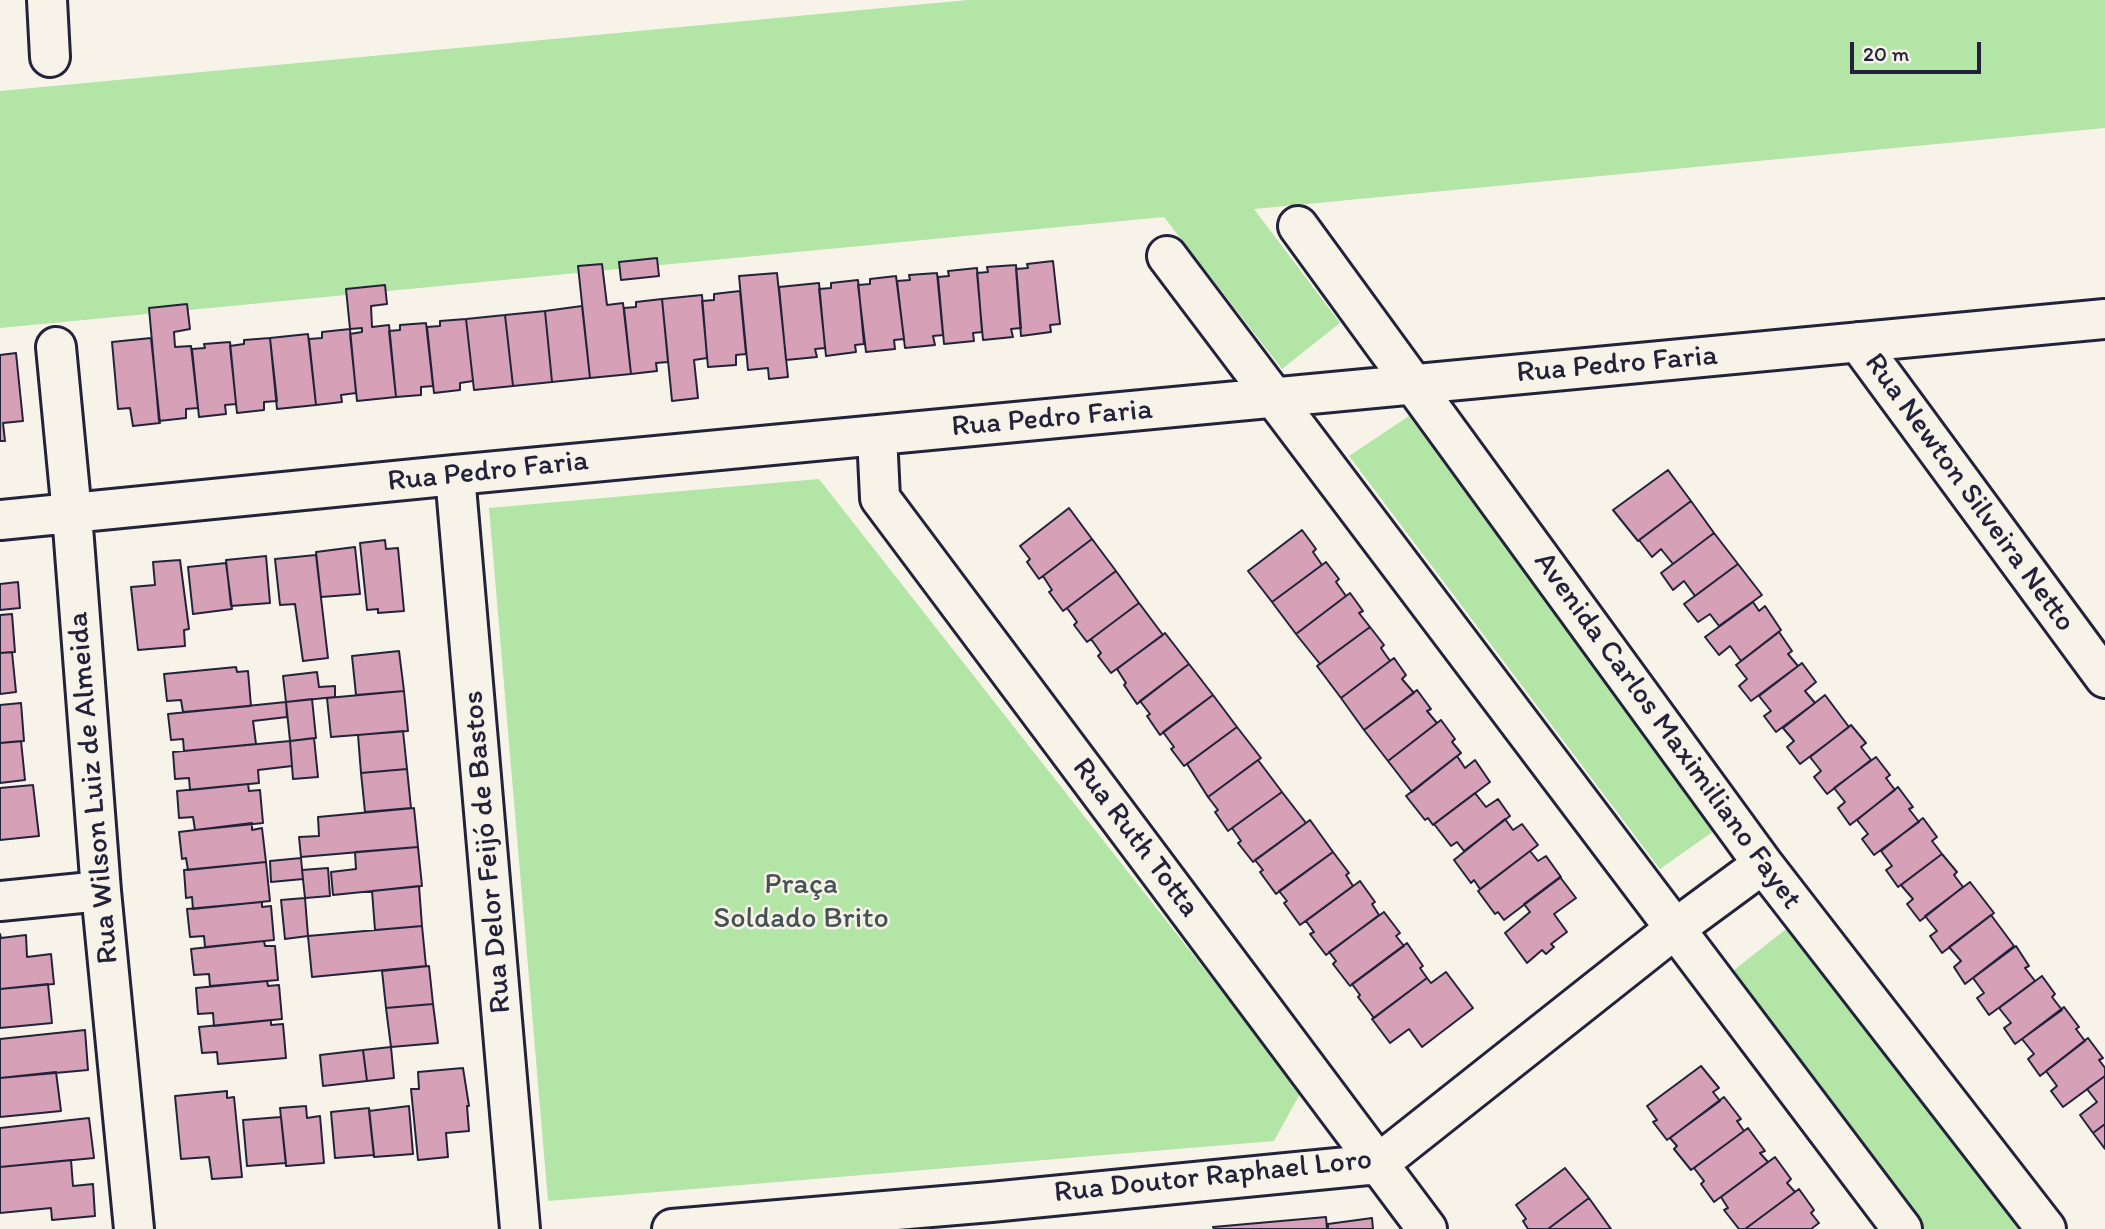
<!DOCTYPE html>
<html>
<head>
<meta charset="utf-8">
<style>
  body { margin:0 }
  #map { position:relative; width:2105px; height:1229px; overflow:hidden; background:#f7f3e8; font-family:Itim,sans-serif }
  canvas { display:block }
  .scale { position:absolute; left:1850px; top:42px; width:131px; height:32px; box-sizing:border-box; border:4px solid #22223b; border-top:0; padding-left:9px; font-size:21px; line-height:24px; white-space:nowrap; color:#22223b; -webkit-text-stroke:5px #f7f3e8; paint-order:stroke }
</style>
</head>
<body>
<div id="map">
<canvas width="2105" height="1229"></canvas>
<div class="scale">20 m</div>
</div>
<script>
const g = document.querySelector('canvas').getContext('2d');
g.lineJoin = 'round';
function paint(path, color) {
  g.fillStyle = color;
  g.fill(path, 'evenodd');
}
function shape(rows) {
  const path = new Path2D();
  for (const r of rows) {
    path.moveTo(r[0], r[1]);
    for (let i = 2; i < r.length; i += 2) path.lineTo(r[i], r[i + 1]);
  }
  return path;
}
function trace(path, color, width, dash) {
  g.strokeStyle = color;
  g.lineWidth = width;
  g.lineCap = dash ? 'butt' : 'round';
  g.setLineDash(dash || []);
  g.stroke(path);
}
function drawText(font, color, halo, rows, align = 'center') {
  g.font = font + ' Itim,sans-serif';
  g.lineWidth = 5;
  g.setLineDash([]);
  g.textBaseline = 'middle';
  g.strokeStyle = halo;
  g.fillStyle = color;
  for (const [text, x, y, turn = 0] of rows) {
    g.save();
    g.translate(x, y);
    g.rotate((+turn || 0) * Math.PI / 180);
    g.textAlign = isNaN(turn) ? turn : align;
    if (halo) g.strokeText(text, 0, 0);
    g.fillText(text, 0, 0);
    g.restore();
  }
}
paint(shape([
  [968,0,2105,0,2105,128,1254,209,1340,323,1282,369,1164,217,0,328,0,91],
  [1409,416,1714,831,1660,869,1349,456],
  [819,479,1301,1092,1274,1141,548,1201,489,508],
  [1790,926,2029,1229,1921,1229,1734,970]
]), '#b2e5a6');
const building = shape([
  [657,258,659,276,621,280,619,262,657,258],
  [1053,261,1060,324,1050,325,1051,332,1021,336,1016,269,1028,268,1027,264,1053,261],
  [602,264,607,305,623,303,631,374,590,378,578,266,602,264],
  [1016,265,1021,328,1011,329,1013,337,983,340,977,273,988,272,987,267,1016,265],
  [977,268,982,332,973,333,974,341,944,344,938,277,949,276,948,271,977,268],
  [777,273,788,377,769,379,768,368,748,370,739,276,777,273],
  [937,273,943,335,933,336,935,345,905,348,897,281,910,280,909,275,937,273],
  [896,276,904,339,894,340,895,349,866,352,858,285,870,284,870,279,896,276],
  [858,280,864,344,855,345,856,352,826,356,819,289,831,288,831,283,858,280],
  [819,283,825,348,815,349,817,357,786,360,779,287,819,283],
  [385,285,387,304,371,306,372,327,389,325,396,397,357,401,350,334,362,332,362,328,350,329,346,289,385,285],
  [740,291,746,354,736,355,736,365,708,367,702,301,714,300,714,294,740,291],
  [702,295,707,358,694,360,698,398,672,401,662,299,702,295],
  [662,299,668,362,656,363,657,371,631,374,624,308,636,307,636,302,662,299],
  [187,304,190,329,174,332,175,347,191,346,198,408,186,409,186,418,159,421,149,308,187,304],
  [582,306,590,378,552,382,545,311,582,306],
  [545,311,552,382,513,386,505,315,545,311],
  [505,315,513,386,474,390,466,319,505,315],
  [466,319,473,381,460,383,460,390,434,393,427,327,440,326,440,321,466,319],
  [426,323,433,386,421,387,421,395,396,397,389,331,400,330,400,325,426,323],
  [350,329,356,393,341,395,342,402,316,405,309,339,322,338,322,332,350,329],
  [308,334,316,405,277,409,270,338,308,334],
  [151,338,160,423,133,426,130,408,118,409,112,342,151,338],
  [270,338,277,401,264,402,264,410,237,413,230,346,244,344,244,340,270,338],
  [230,342,236,404,225,405,226,414,199,417,192,349,205,348,204,344,230,342],
  [16,353,23,421,3,423,5,441,0,441,0,355,16,353],
  [1668,470,1691,501,1638,541,1613,510,1668,470],
  [1691,501,1714,533,1673,564,1661,549,1652,557,1639,540,1691,501],
  [1069,508,1092,539,1039,579,1027,562,1030,559,1020,546,1069,508],
  [1302,530,1316,549,1313,552,1322,565,1272,602,1248,571,1302,530],
  [1714,533,1738,564,1695,596,1684,581,1673,590,1661,573,1714,533],
  [1092,539,1116,571,1063,611,1049,592,1052,590,1043,576,1092,539],
  [385,540,386,549,398,548,404,611,378,613,378,609,367,610,360,543,385,540],
  [355,547,360,594,321,597,316,552,355,547],
  [316,555,328,658,303,661,295,604,280,605,275,559,316,555],
  [266,556,270,603,231,606,226,560,266,556],
  [180,560,189,629,184,630,185,646,138,650,131,587,155,585,153,562,180,560],
  [1326,562,1339,579,1336,582,1346,596,1296,634,1272,602,1326,562],
  [226,563,232,609,193,614,188,567,226,563],
  [1738,564,1762,595,1719,626,1710,614,1698,622,1684,604,1738,564],
  [1116,571,1139,603,1087,642,1074,625,1077,622,1067,608,1116,571],
  [18,582,20,608,0,610,0,584,18,582],
  [1350,593,1363,611,1359,613,1370,627,1320,664,1296,634,1350,593],
  [1753,602,1759,611,1765,606,1781,630,1741,661,1730,646,1719,655,1705,637,1753,602],
  [1139,603,1163,635,1111,673,1098,656,1101,653,1091,639,1139,603],
  [12,614,15,652,0,653,0,615,12,614],
  [1370,627,1384,645,1381,648,1390,661,1341,698,1317,666,1370,627],
  [1779,632,1792,651,1788,654,1798,666,1751,701,1739,686,1747,679,1736,665,1779,632],
  [1165,633,1189,664,1137,704,1124,685,1126,683,1117,669,1165,633],
  [399,651,404,691,356,695,352,656,399,651],
  [12,652,16,692,0,694,0,653,12,652],
  [1394,658,1406,675,1402,679,1414,693,1364,730,1341,698,1394,658],
  [1802,663,1816,682,1805,691,1815,703,1776,732,1764,716,1771,711,1759,696,1802,663],
  [1189,664,1213,695,1160,735,1147,716,1150,714,1140,701,1189,664],
  [236,667,237,672,248,671,251,706,183,712,181,700,167,701,164,674,236,667],
  [317,672,319,687,335,686,335,697,286,702,283,676,317,672],
  [1417,690,1431,709,1427,711,1437,723,1388,761,1364,730,1417,690],
  [404,691,408,731,331,737,327,698,404,691],
  [1213,695,1237,727,1184,766,1171,749,1174,747,1163,732,1213,695],
  [1825,695,1849,727,1800,764,1787,747,1794,741,1783,728,1825,695],
  [312,699,316,738,290,741,286,702,312,699],
  [286,702,287,717,253,721,256,744,184,751,183,739,171,740,168,714,286,702],
  [21,703,24,741,0,743,0,705,21,703],
  [1441,720,1455,739,1452,742,1461,753,1412,792,1388,761,1441,720],
  [1851,725,1866,743,1861,747,1871,760,1827,794,1814,777,1821,771,1810,757,1851,725],
  [1237,727,1261,758,1208,797,1187,764,1237,727],
  [403,731,407,769,361,773,358,735,403,731],
  [314,738,318,777,293,779,290,741,314,738],
  [21,741,25,780,0,783,0,743,21,741],
  [290,741,292,766,258,770,259,783,190,790,189,778,175,779,173,752,290,741],
  [1457,756,1465,768,1475,760,1490,782,1433,825,1428,818,1425,820,1406,796,1457,756],
  [1876,757,1890,775,1886,778,1895,790,1850,825,1838,808,1845,802,1834,788,1876,757],
  [1258,760,1282,792,1228,831,1215,812,1218,810,1208,797,1258,760],
  [407,769,411,808,365,812,361,773,407,769],
  [248,784,249,791,260,790,263,823,195,830,193,817,179,818,177,791,248,784],
  [33,785,39,836,0,840,0,788,33,785],
  [1898,787,1913,807,1909,809,1919,822,1874,855,1862,839,1868,834,1857,820,1898,787],
  [1282,792,1306,823,1253,862,1238,843,1241,841,1232,828,1282,792],
  [1475,793,1486,807,1498,799,1510,816,1464,851,1457,842,1451,846,1434,824,1475,793],
  [414,808,418,847,301,857,299,837,319,836,318,817,414,808],
  [1923,818,1937,837,1932,841,1942,854,1898,887,1886,870,1892,866,1881,851,1923,818],
  [1505,819,1513,830,1522,824,1538,845,1480,889,1474,880,1471,883,1454,860,1505,819],
  [1310,820,1333,852,1276,894,1260,872,1263,870,1255,860,1310,820],
  [252,823,252,830,262,828,266,862,188,870,186,858,182,859,179,832,252,823],
  [418,847,422,886,333,895,331,872,356,869,355,852,418,847],
  [1530,851,1538,861,1546,856,1561,877,1504,920,1498,912,1495,914,1478,891,1530,851],
  [1333,852,1349,873,1346,875,1353,886,1300,925,1284,903,1287,901,1279,891,1333,852],
  [1942,854,1957,872,1954,875,1963,887,1920,921,1907,904,1913,899,1901,885,1942,854],
  [301,858,303,879,271,882,270,861,301,858],
  [266,862,270,901,193,909,192,897,186,898,184,870,266,862],
  [328,868,330,896,305,898,302,870,328,868],
  [1560,877,1576,898,1554,914,1567,932,1551,944,1554,947,1546,954,1542,950,1527,963,1505,933,1530,912,1524,904,1560,877],
  [1360,881,1375,902,1372,904,1379,915,1326,955,1310,934,1314,932,1306,921,1360,881],
  [1970,882,1994,913,1942,953,1930,936,1937,931,1925,916,1970,882],
  [419,886,422,926,375,930,372,891,419,886],
  [305,898,308,936,285,939,281,900,305,898],
  [262,902,262,907,271,906,274,940,205,947,204,936,190,937,187,909,262,902],
  [1384,912,1400,933,1396,936,1404,946,1350,986,1333,964,1336,961,1329,952,1384,912],
  [1991,915,2014,946,1965,984,1954,967,1961,961,1949,947,1991,915],
  [422,926,426,966,312,977,308,936,422,926],
  [0,934,1,938,26,935,27,957,51,954,54,984,0,989,0,934],
  [264,941,265,946,275,946,278,980,210,986,209,974,194,975,191,949,264,941],
  [1407,943,1423,966,1420,968,1427,978,1374,1018,1358,997,1360,995,1352,984,1407,943],
  [2016,946,2029,966,2025,968,2035,981,1989,1015,1977,998,1984,993,1973,978,2016,946],
  [429,966,433,1004,386,1008,382,971,429,966],
  [1446,972,1473,1008,1422,1047,1409,1029,1390,1043,1372,1019,1427,978,1431,983,1446,972],
  [2042,976,2055,994,2052,997,2062,1010,2015,1044,2004,1028,2011,1023,1999,1008,2042,976],
  [267,981,268,986,279,985,282,1019,214,1026,213,1013,198,1014,196,988,267,981],
  [48,984,52,1023,0,1028,0,989,48,984],
  [433,1004,438,1043,391,1047,386,1008,433,1004],
  [2064,1007,2079,1027,2076,1029,2085,1041,2040,1076,2028,1059,2034,1054,2022,1039,2064,1007],
  [271,1020,271,1025,283,1024,286,1058,218,1064,217,1052,202,1053,199,1027,271,1020],
  [85,1030,88,1070,0,1078,0,1039,85,1030],
  [2088,1038,2103,1058,2099,1060,2105,1068,2105,1076,2063,1107,2051,1091,2057,1086,2046,1071,2088,1038],
  [391,1047,394,1078,367,1081,363,1050,391,1047],
  [363,1050,367,1081,323,1086,320,1055,363,1050],
  [1701,1066,1719,1088,1713,1092,1720,1101,1667,1140,1653,1122,1657,1120,1647,1106,1701,1066],
  [463,1068,469,1106,467,1106,469,1131,446,1133,448,1157,418,1160,411,1089,419,1089,418,1072,463,1068],
  [56,1072,61,1111,0,1117,0,1078,56,1072],
  [2105,1076,2105,1124,2093,1133,2080,1115,2097,1102,2087,1089,2105,1076],
  [227,1091,227,1098,234,1097,242,1177,212,1179,209,1157,181,1159,175,1096,227,1091],
  [1724,1097,1741,1119,1737,1121,1744,1131,1691,1170,1674,1149,1677,1146,1670,1138,1724,1097],
  [306,1106,307,1118,320,1116,324,1163,286,1166,280,1108,306,1106],
  [409,1106,413,1154,374,1157,369,1111,409,1106],
  [369,1108,374,1155,335,1158,331,1112,369,1108],
  [281,1117,286,1163,247,1166,243,1120,281,1117],
  [89,1118,94,1158,0,1167,0,1128,89,1118],
  [2105,1124,2105,1149,2093,1133,2105,1124],
  [1748,1128,1765,1151,1760,1153,1768,1162,1714,1202,1701,1184,1704,1181,1694,1168,1748,1128],
  [1775,1157,1791,1179,1787,1183,1795,1192,1745,1229,1739,1229,1724,1210,1728,1208,1721,1197,1775,1157],
  [71,1160,73,1186,93,1184,95,1216,52,1220,51,1208,0,1213,0,1167,71,1160],
  [1565,1168,1589,1198,1548,1229,1528,1229,1523,1221,1526,1219,1516,1205,1565,1168],
  [1799,1189,1814,1210,1811,1213,1819,1223,1811,1229,1745,1229,1799,1189],
  [1589,1198,1611,1229,1548,1229,1589,1198],
  [1326,1217,1327,1229,1214,1229,1213,1227,1326,1217],
  [1372,1218,1373,1229,1328,1229,1328,1224,1372,1218]
]);
paint(building, '#d6a0b6');
trace(building, '#22223b', 2);
const street = shape([
  [47,0,50,57],
  [1298,226,1763,864,2046,1229],
  [1167,256,1902,1229],
  [1858,342,2105,678],
  [56,347,72,514,101,891,134,1229],
  [877,435,880,498,1427,1229],
  [455,475,520,1229],
  [0,520,455,475,2105,319],
  [0,901,101,891],
  [672,1229,991,1202,1378,1164,1676,928,1763,864]
]);
trace(street, '#22223b', 44);
trace(street, '#f7f3e8', 38);
drawText('30px', '#22223b', '#f7f3e8', [
  ["Rua Pedro Faria",1617,365,-5],
  ["Rua Pedro Faria",1052,419,-5],
  ["Rua Pedro Faria",488,472,-6],
  ["Rua Newton Silveira Netto",1969,493,54],
  ["Avenida Carlos Maximiliano Fayet",1667,731,54],
  ["Rua Wilson Luiz de Almeida",94,788,-95],
  ["Rua Ruth Totta",1135,838,53],
  ["Rua Delor Feijó de Bastos",488,852,-95],
  ["Rua Doutor Raphael Loro",1213,1177,-6]
]);
drawText('30px', '#465356', '#f7f3e8', [
  ["Praça",801,885],
  ["Soldado Brito",801,919]
]);
</script>
</body>
</html>
